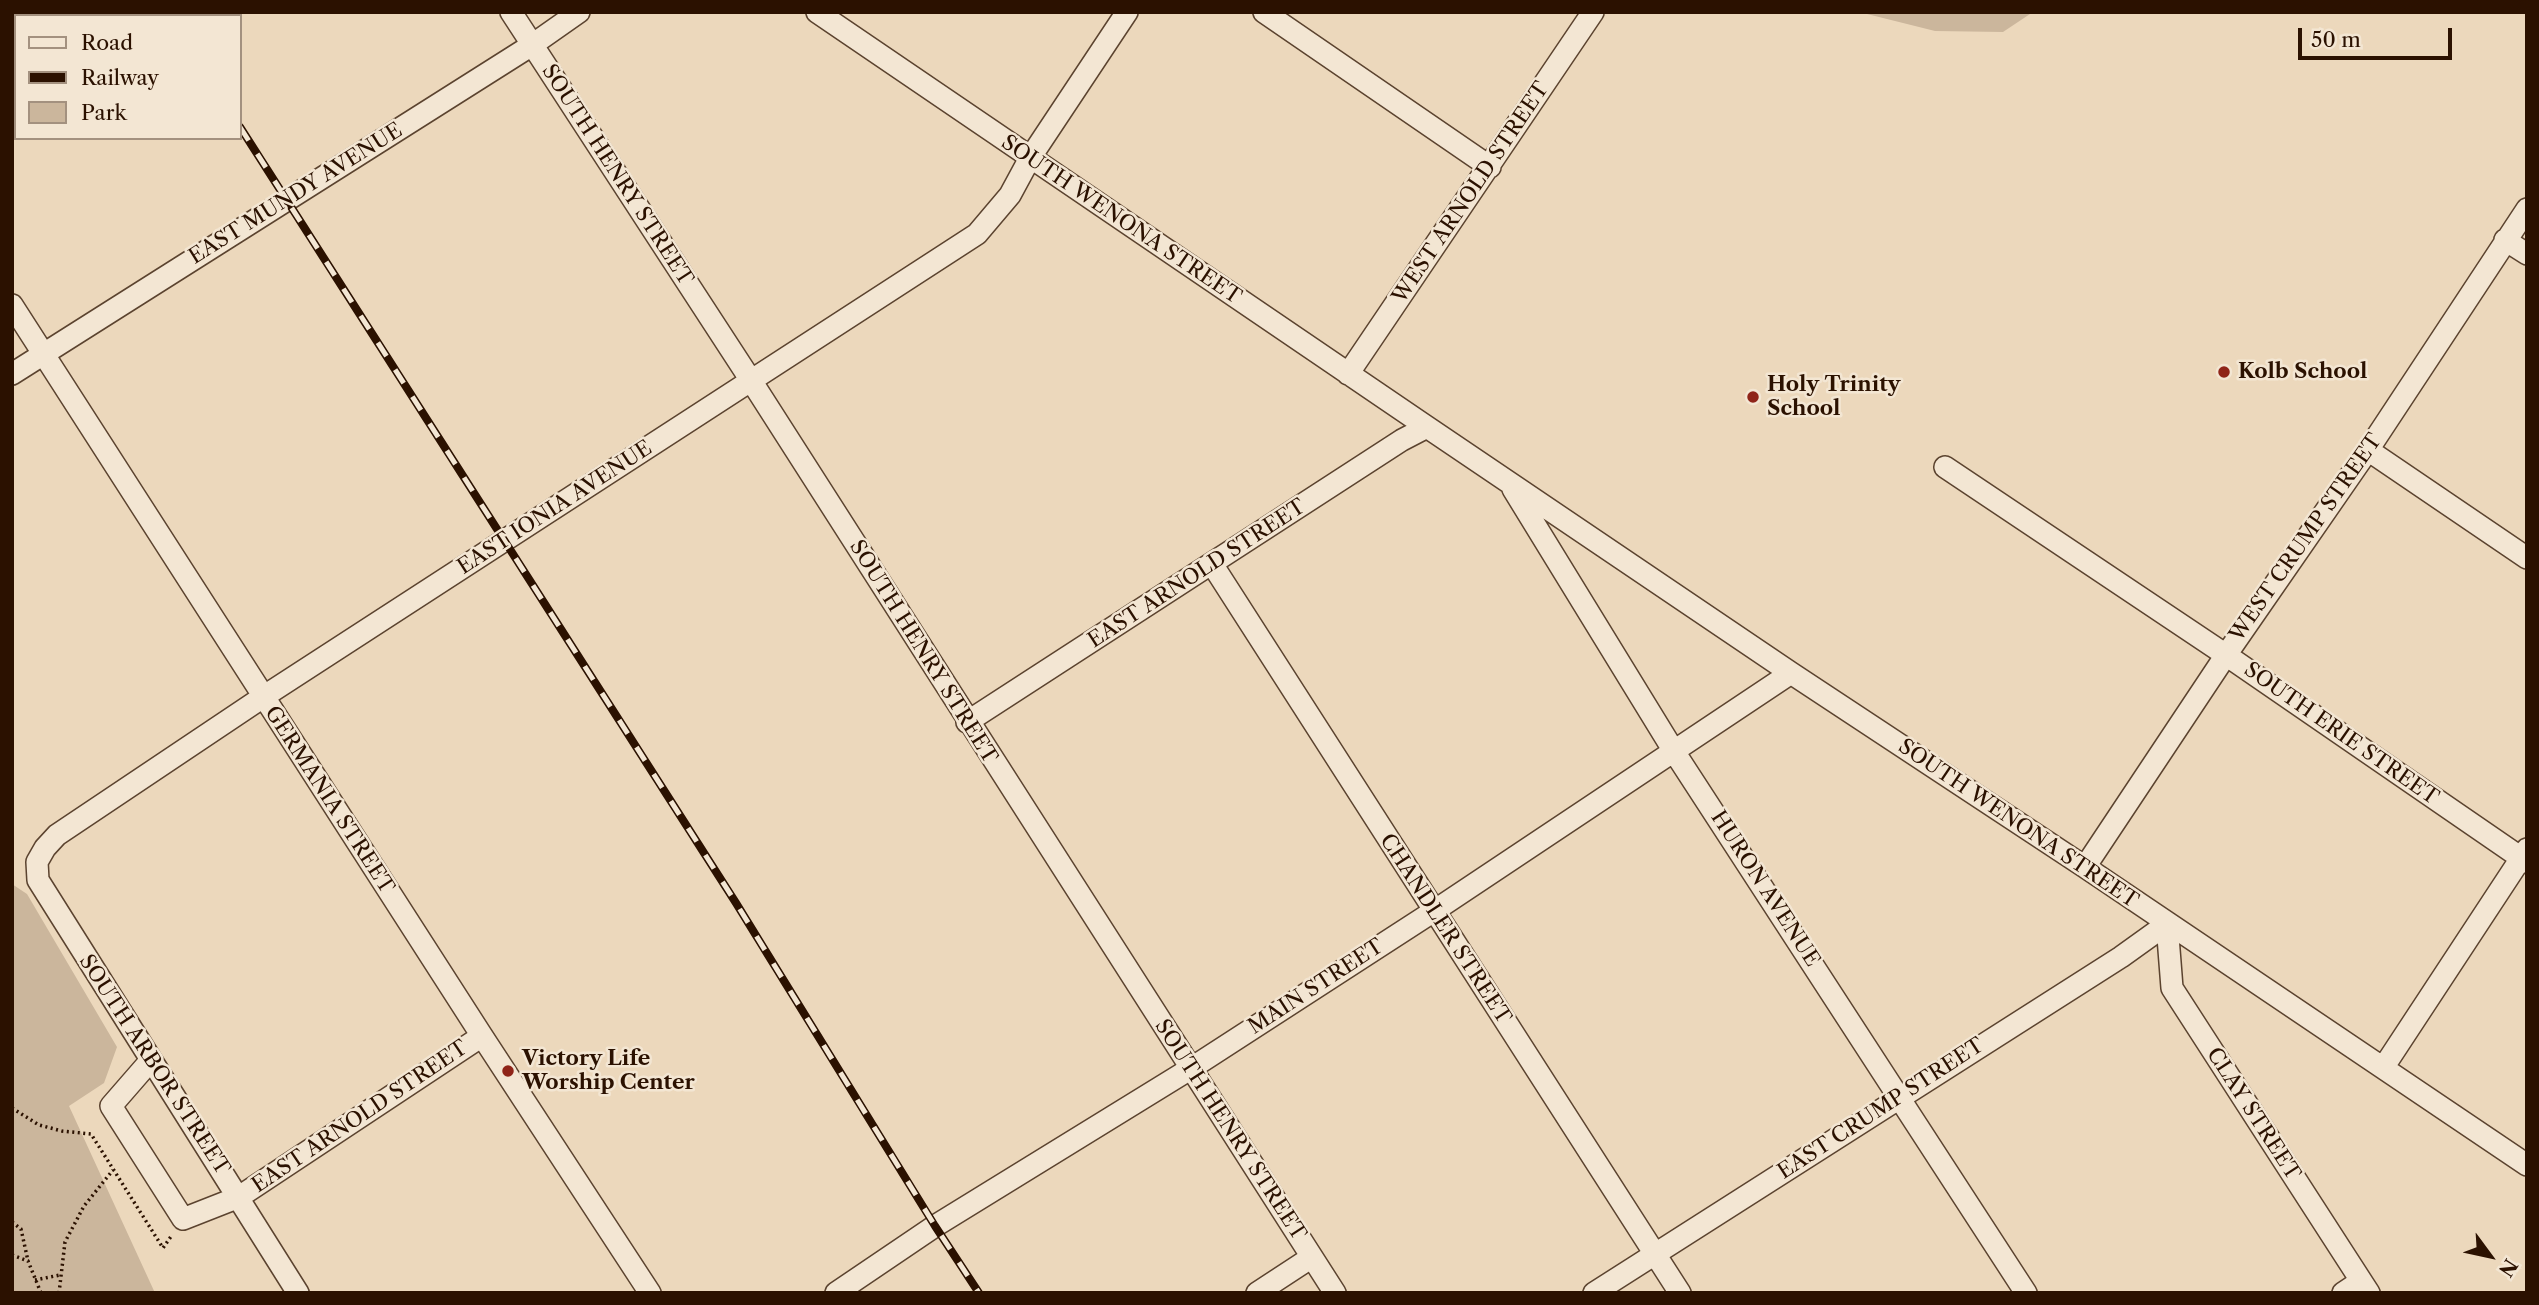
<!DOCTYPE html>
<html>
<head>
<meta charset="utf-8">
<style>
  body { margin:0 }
  #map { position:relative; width:2539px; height:1305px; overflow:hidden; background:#ecd8bc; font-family:"Libre Caslon Text",serif }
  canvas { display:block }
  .frame { position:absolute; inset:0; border:14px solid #2b1100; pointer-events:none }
  .legend { position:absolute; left:14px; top:14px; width:228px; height:126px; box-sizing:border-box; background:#f3e6d3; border:2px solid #a3917f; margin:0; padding:9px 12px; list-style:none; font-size:21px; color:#2b1100 }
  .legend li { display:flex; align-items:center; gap:14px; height:35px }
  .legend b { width:35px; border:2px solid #a3917f }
  .north { position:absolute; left:2455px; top:1221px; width:70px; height:70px; -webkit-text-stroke:5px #f3e6d3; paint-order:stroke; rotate:123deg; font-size:19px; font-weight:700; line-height:28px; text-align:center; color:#2b1100 }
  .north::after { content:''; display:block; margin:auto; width:24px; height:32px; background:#2b1100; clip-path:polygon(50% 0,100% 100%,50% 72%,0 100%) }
  .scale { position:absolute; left:2298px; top:28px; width:154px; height:32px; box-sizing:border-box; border:4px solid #2b1100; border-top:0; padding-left:9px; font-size:21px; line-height:24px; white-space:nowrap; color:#2b1100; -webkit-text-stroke:5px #f3e6d3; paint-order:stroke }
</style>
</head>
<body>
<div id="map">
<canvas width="2539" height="1305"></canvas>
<div class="frame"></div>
<ul class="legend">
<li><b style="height:9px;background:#f3e6d3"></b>Road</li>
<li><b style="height:9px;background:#2b1100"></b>Railway</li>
<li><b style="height:19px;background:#cbb69c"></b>Park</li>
</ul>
<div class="north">N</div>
<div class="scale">50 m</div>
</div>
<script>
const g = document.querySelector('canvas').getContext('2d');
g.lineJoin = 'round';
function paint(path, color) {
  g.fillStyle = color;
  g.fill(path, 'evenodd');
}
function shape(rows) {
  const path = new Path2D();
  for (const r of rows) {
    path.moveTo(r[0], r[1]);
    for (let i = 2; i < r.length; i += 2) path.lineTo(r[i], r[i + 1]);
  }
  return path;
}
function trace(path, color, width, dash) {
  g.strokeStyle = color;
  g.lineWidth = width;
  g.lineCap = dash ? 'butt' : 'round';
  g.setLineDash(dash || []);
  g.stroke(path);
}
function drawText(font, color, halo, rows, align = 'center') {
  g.font = font + ' "Libre Caslon Text",serif';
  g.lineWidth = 5;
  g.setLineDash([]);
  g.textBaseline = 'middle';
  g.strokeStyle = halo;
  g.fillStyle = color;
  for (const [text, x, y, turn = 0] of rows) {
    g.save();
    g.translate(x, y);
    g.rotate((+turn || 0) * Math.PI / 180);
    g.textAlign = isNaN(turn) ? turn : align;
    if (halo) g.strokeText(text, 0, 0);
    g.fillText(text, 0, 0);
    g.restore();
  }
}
paint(shape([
  [1859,12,2033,12,2003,32,1935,31],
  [12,884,27,894,117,1047,104,1083,69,1106,155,1293,12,1293]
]), '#cbb69c');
const minor = shape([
  [511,12,752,382,1335,1293],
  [817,12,1427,427,1791,673,2085,867,2527,1165],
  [1264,12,1490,167],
  [2505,240,2527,254],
  [12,305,482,1036,650,1293],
  [12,374,532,45,579,12],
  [1348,374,1593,12],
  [2368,450,2527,558],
  [1945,467,2226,655,2527,862],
  [1513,489,1675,753,2026,1293],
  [1212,564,1680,1293],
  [967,722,1402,440,1427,427],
  [2085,867,2226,655,2368,450,2527,209],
  [2167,924,2172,988,2369,1293],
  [151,1060,111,1106,183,1219,239,1197,482,1036],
  [2383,1068,2527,849],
  [298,1293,38,880,37,862,45,848,57,835,263,697,977,234,1010,195,1030,158,1127,12],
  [836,1293,935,1226,1190,1069,1434,911,1791,673],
  [1257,1293,1312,1257],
  [1594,1293,2121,957,2167,924],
  [2343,1293,2361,1281]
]);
trace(minor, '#5b432f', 24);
trace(shape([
  [12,1108,39,1125,62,1131,91,1134,163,1248,172,1235],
  [12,1222,21,1229,28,1261],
  [12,1255,28,1261,41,1293],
  [35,1280,60,1275],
  [59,1293,65,1242,84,1206,113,1170]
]), '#2b1100', 3.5, [2, 3.5]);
trace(minor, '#f3e6d3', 21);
const rail = shape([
  [166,12,168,16],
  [240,127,736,903,935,1226,979,1293]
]);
trace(rail, '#2b1100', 8);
trace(rail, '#f3e6d3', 5, [16]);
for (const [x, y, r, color] of [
  [2224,372,7,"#8f2418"],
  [1753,397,7,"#8f2418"],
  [508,1071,7,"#8f2418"]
]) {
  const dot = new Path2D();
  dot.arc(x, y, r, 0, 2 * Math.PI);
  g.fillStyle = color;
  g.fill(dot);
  trace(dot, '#f3e6d3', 2.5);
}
drawText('21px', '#2b1100', '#f3e6d3', [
  ["SOUTH HENRY STREET",617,175,57],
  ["WEST ARNOLD STREET",1471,193,-56],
  ["EAST MUNDY AVENUE",296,194,-32],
  ["SOUTH WENONA STREET",1121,220,34],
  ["EAST IONIA AVENUE",555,508,-33],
  ["WEST CRUMP STREET",2306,538,-55],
  ["EAST ARNOLD STREET",1197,574,-33],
  ["SOUTH HENRY STREET",923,652,58],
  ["SOUTH ERIE STREET",2341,734,35],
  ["GERMANIA STREET",329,800,57],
  ["SOUTH WENONA STREET",2018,824,34],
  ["HURON AVENUE",1765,889,57],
  ["CHANDLER STREET",1445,929,57],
  ["MAIN STREET",1316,987,-33],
  ["SOUTH ARBOR STREET",154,1065,57],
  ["EAST CRUMP STREET",1881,1109,-33],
  ["CLAY STREET",2253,1114,57],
  ["EAST ARNOLD STREET",360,1117,-34],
  ["SOUTH HENRY STREET",1230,1130,57]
]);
drawText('bold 21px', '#2b1100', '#f3e6d3', [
  ["Kolb School",2238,372],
  ["Holy Trinity",1767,385],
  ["School",1767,409],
  ["Victory Life",522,1059],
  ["Worship Center",522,1083]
], 'left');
</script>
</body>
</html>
